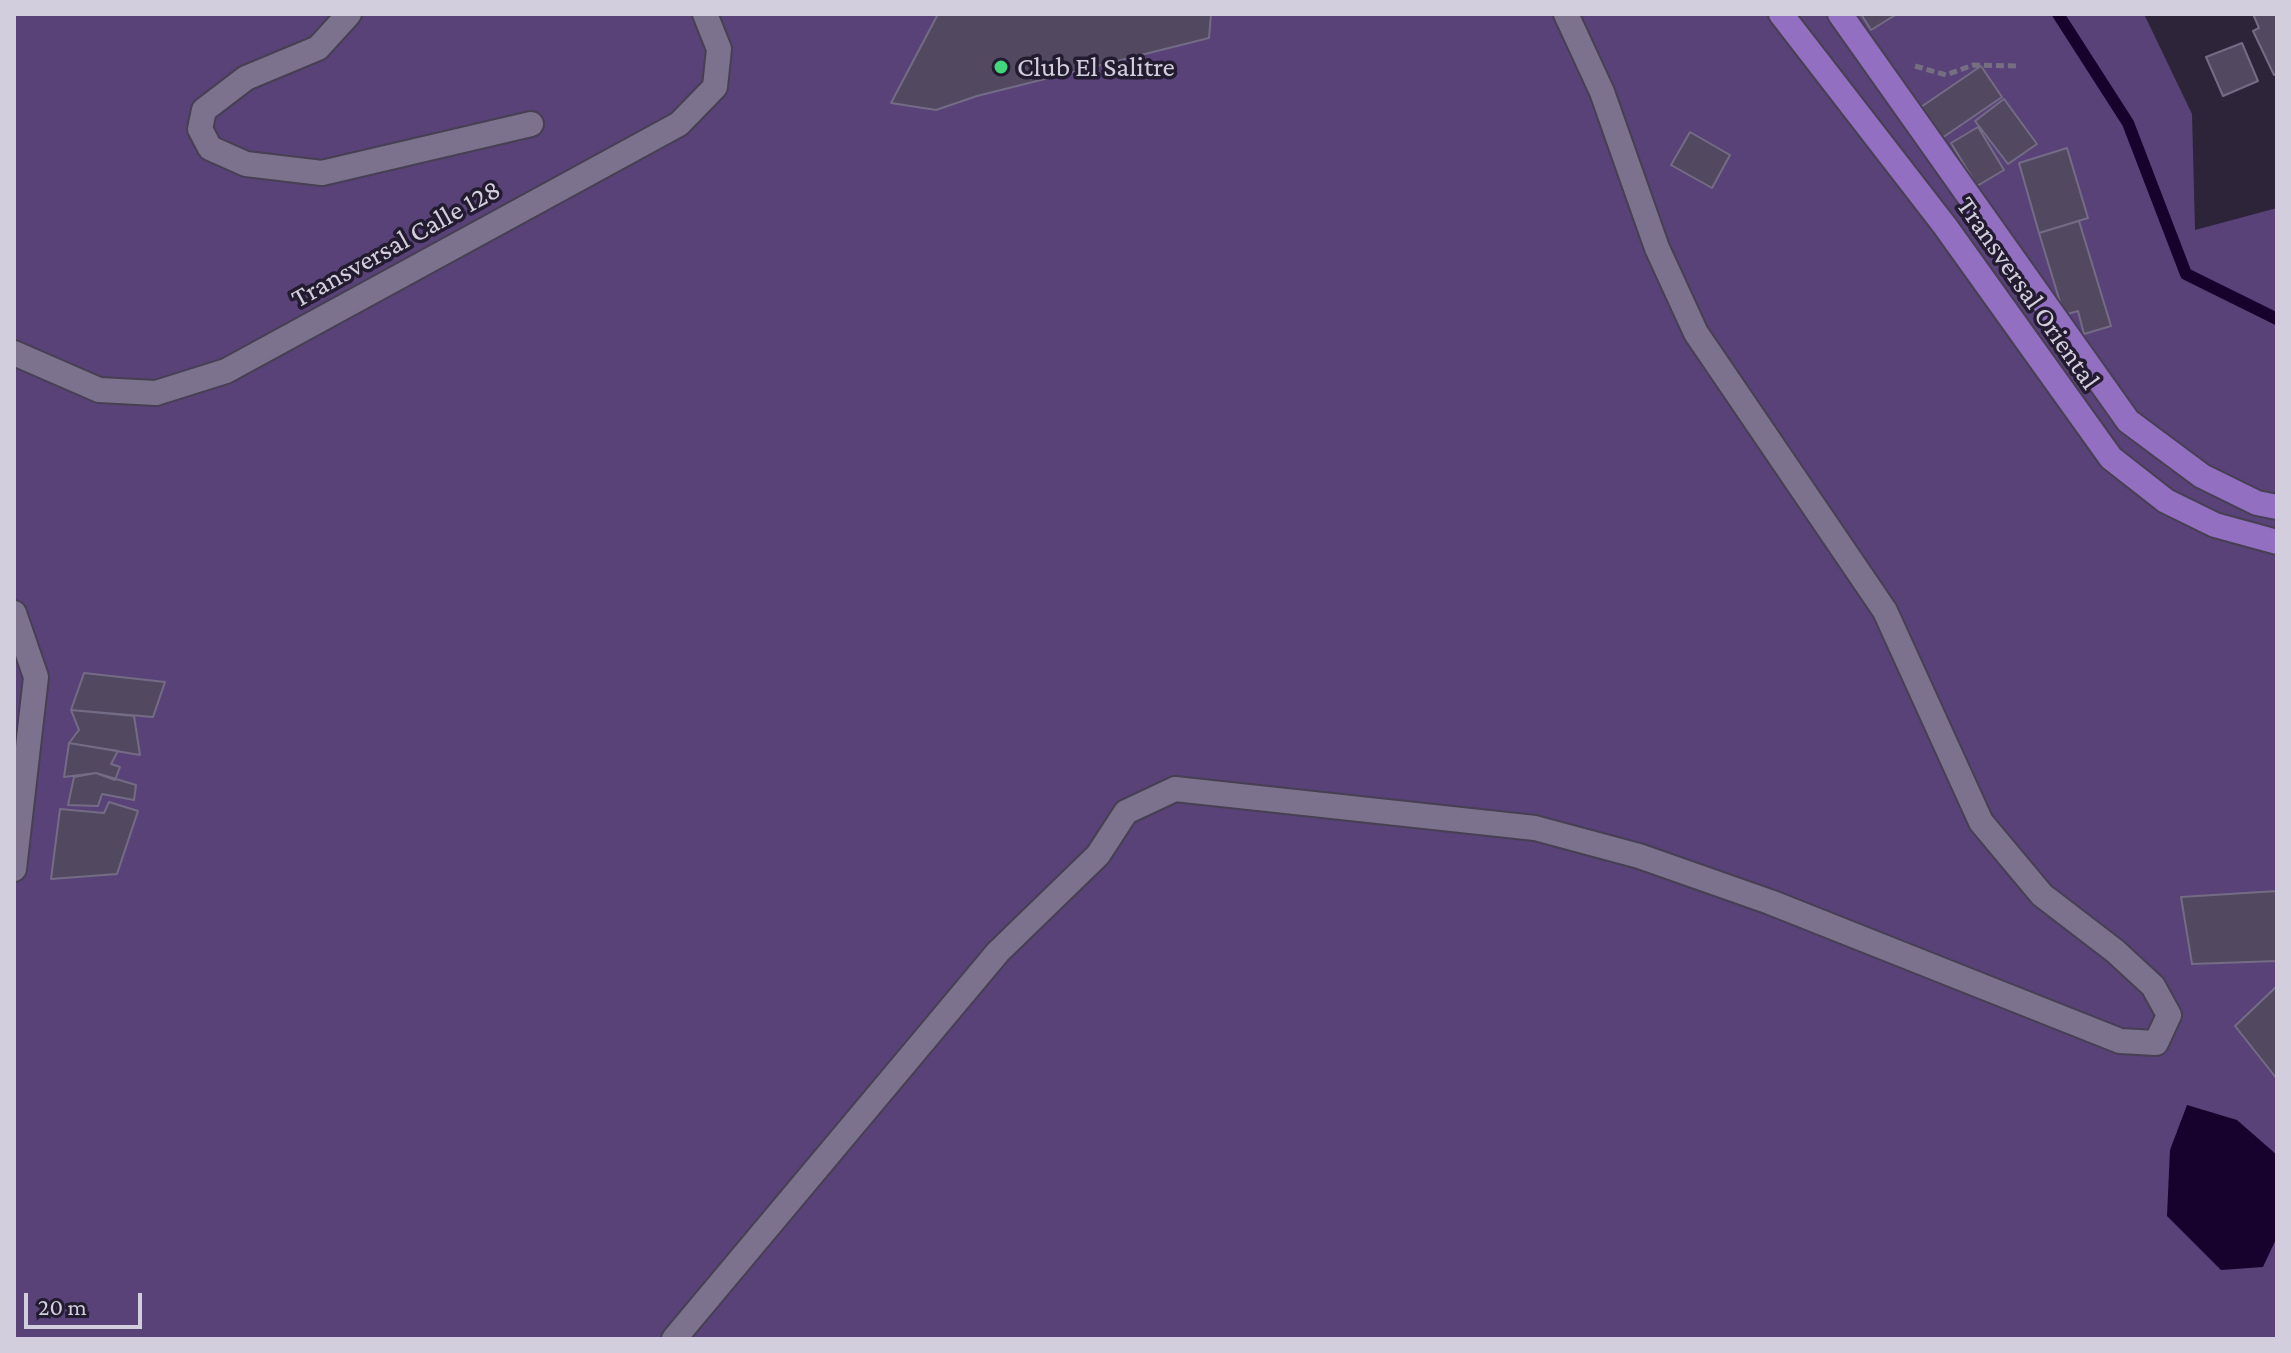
<!DOCTYPE html>
<html>
<head>
<meta charset="utf-8">
<style>
  body { margin:0 }
  #map { position:relative; width:2291px; height:1353px; overflow:hidden; background:#2d243a; font-family:"Crimson Pro",serif }
  canvas { display:block }
  .frame { position:absolute; inset:0; border:16px solid #d3cedd; pointer-events:none }
  .scale { position:absolute; left:24px; top:1293px; width:118px; height:36px; box-sizing:border-box; border:4px solid #d3cedd; border-top:0; padding-left:10px; font-size:24px; line-height:28px; white-space:nowrap; color:#d3cedd; -webkit-text-stroke:6px #231b30; paint-order:stroke }
</style>
</head>
<body>
<div id="map">
<canvas width="2291" height="1353"></canvas>
<div class="frame"></div>
<div class="scale">20 m</div>
</div>
<script>
const g = document.querySelector('canvas').getContext('2d');
g.lineJoin = 'round';
function paint(path, color) {
  g.fillStyle = color;
  g.fill(path, 'evenodd');
}
function shape(rows) {
  const path = new Path2D();
  for (const r of rows) {
    path.moveTo(r[0], r[1]);
    for (let i = 2; i < r.length; i += 2) path.lineTo(r[i], r[i + 1]);
  }
  return path;
}
function trace(path, color, width, dash) {
  g.strokeStyle = color;
  g.lineWidth = width;
  g.lineCap = dash ? 'butt' : 'round';
  g.setLineDash(dash || []);
  g.stroke(path);
}
function drawText(font, color, halo, rows, align = 'center') {
  g.font = font + ' "Crimson Pro",serif';
  g.lineWidth = 7;
  g.setLineDash([]);
  g.textBaseline = 'middle';
  g.strokeStyle = halo;
  g.fillStyle = color;
  for (const [text, x, y, turn = 0] of rows) {
    g.save();
    g.translate(x, y);
    g.rotate((+turn || 0) * Math.PI / 180);
    g.textAlign = isNaN(turn) ? turn : align;
    if (halo) g.strokeText(text, 0, 0);
    g.fillText(text, 0, 0);
    g.restore();
  }
}
paint(shape([
  [14,14,2144,14,2192,114,2195,230,2277,208,2277,1339,14,1339]
]), '#594278');
paint(shape([
  [2187,1105,2237,1120,2277,1155,2277,1237,2263,1267,2221,1270,2167,1216,2170,1150]
]), '#17022d');
trace(shape([
  [2058,14,2128,123,2186,274,2277,319]
]), '#17022d', 12);
const building = shape([
  [938,14,1211,14,1209,38,977,96,936,110,891,103,938,14],
  [1861,14,1897,14,1871,30,1861,14],
  [2253,14,2277,14,2277,73,2274,75,2253,31,2259,28,2253,14],
  [2242,43,2258,81,2223,96,2206,57,2242,43],
  [1981,66,2002,97,1942,138,1921,107,1981,66],
  [2004,99,2037,144,2008,164,1975,121,2004,99],
  [1978,127,2004,170,1977,186,1951,143,1978,127],
  [1690,132,1730,155,1712,188,1671,165,1690,132],
  [2067,148,2088,218,2039,233,2019,163,2067,148],
  [2079,221,2111,326,2084,334,2078,311,2064,315,2039,233,2079,221],
  [84,673,165,682,153,717,71,710,84,673],
  [71,710,134,716,140,755,69,743,79,730,71,710],
  [69,743,118,751,111,764,120,767,115,780,96,773,64,777,69,743],
  [96,773,136,785,134,800,102,794,98,806,68,805,74,777,96,773],
  [109,802,138,811,117,874,51,879,60,809,104,813,109,802],
  [2277,891,2277,961,2192,964,2181,897,2277,891],
  [2277,986,2277,1079,2235,1026,2277,986]
]);
paint(building, '#524961');
trace(building, '#746b85', 2);
const minor = shape([
  [349,14,318,48,246,78,204,110,200,129,210,148,246,164,322,173,531,124],
  [14,353,99,390,156,393,226,371,679,124,715,87,719,49,705,14],
  [14,613,36,677,14,869],
  [674,1339,998,952,1098,855,1126,812,1175,789,1535,828,1639,856,1770,902,2120,1041,2156,1043,2169,1015,2153,986,2115,951,2042,895,1981,822,1885,611,1696,333,1657,248,1602,92,1566,14]
]);
const major = shape([
  [1781,14,1945,226,2111,458,2166,501,2215,525,2277,542],
  [1840,14,2128,421,2202,476,2257,503,2277,507]
]);
trace(minor, '#473f52', 28);
trace(major, '#473f52', 28);
trace(shape([
  [1915,66,1946,75,1973,65,2019,66]
]), '#766f82', 5, [8, 4]);
trace(minor, '#7c728d', 24);
trace(major, '#926fc1', 24);
for (const [x, y, r, color] of [
  [1001,67,8,"#42d77b"]
]) {
  const dot = new Path2D();
  dot.arc(x, y, r, 0, 2 * Math.PI);
  g.fillStyle = color;
  g.fill(dot);
  trace(dot, '#231b30', 3);
}
drawText('28px', '#d3cedd', '#231b30', [
  ["Club El Salitre",1017,67]
], 'left');
drawText('28px', '#d3cedd', '#231b30', [
  ["Transversal Calle 128",396,244,-29],
  ["Transversal Oriental",2028,293,55]
]);
</script>
</body>
</html>
